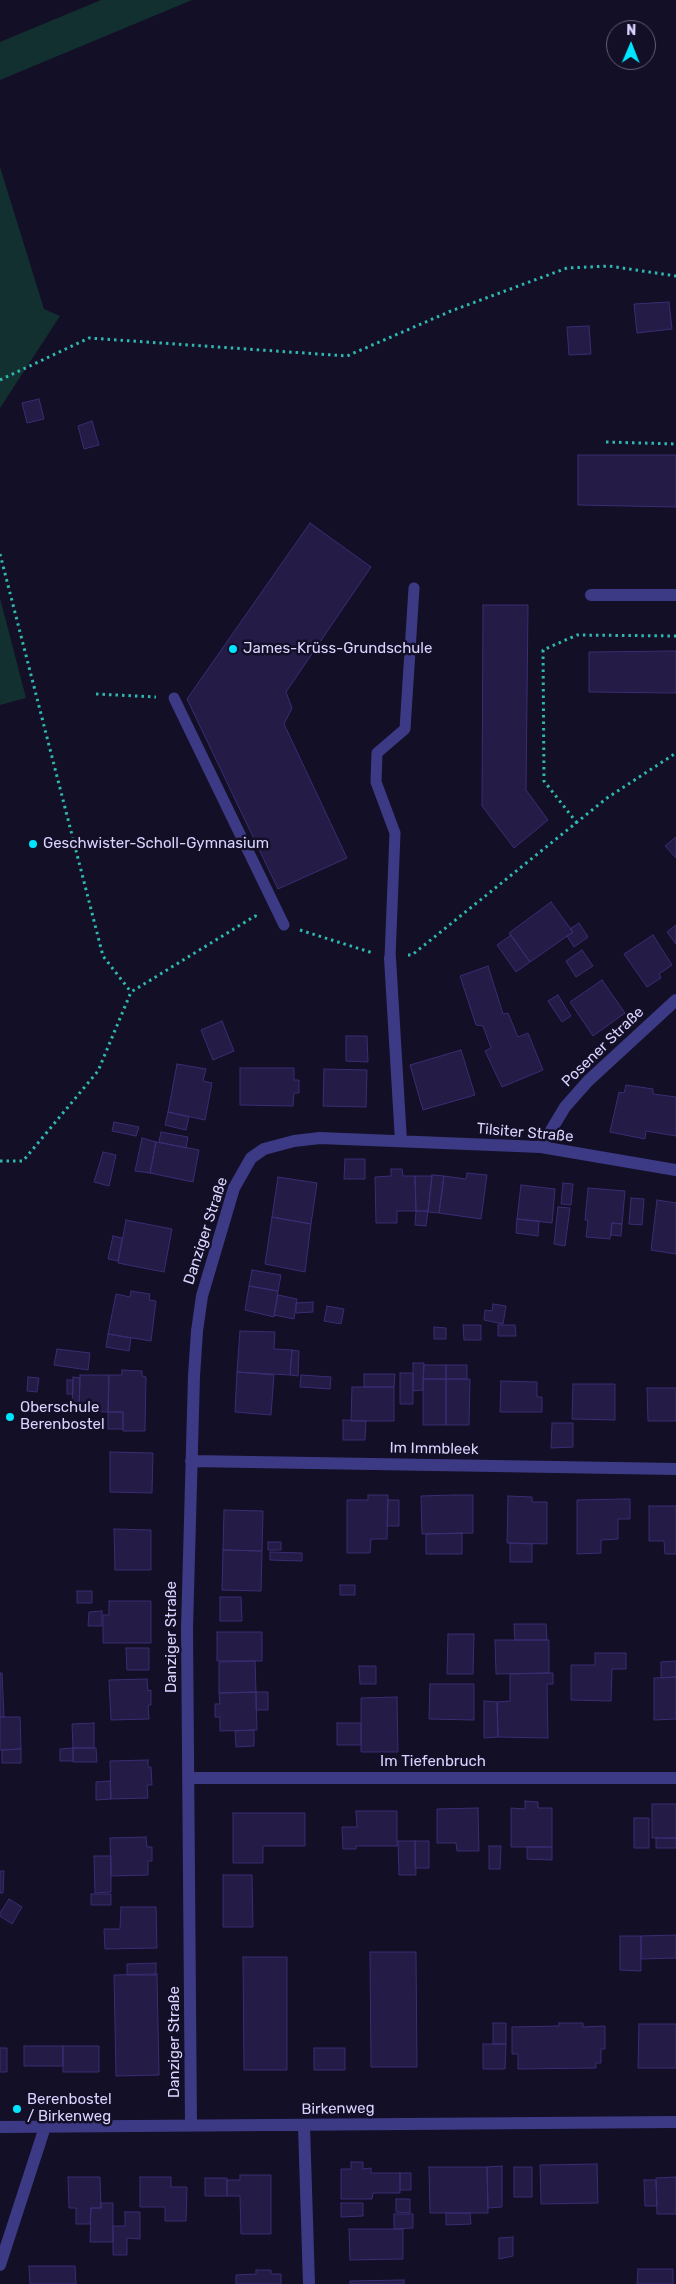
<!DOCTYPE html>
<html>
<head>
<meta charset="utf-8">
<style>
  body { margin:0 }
  #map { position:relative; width:676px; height:2284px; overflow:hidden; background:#130f26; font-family:Rubik,sans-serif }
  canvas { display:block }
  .north { position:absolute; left:606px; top:20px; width:50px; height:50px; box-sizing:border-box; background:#130f26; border:1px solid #625e7d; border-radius:50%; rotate:1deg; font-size:14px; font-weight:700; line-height:20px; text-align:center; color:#d9d4ff }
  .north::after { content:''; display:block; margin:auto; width:18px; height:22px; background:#00e5ff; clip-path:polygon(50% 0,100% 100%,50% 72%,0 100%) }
</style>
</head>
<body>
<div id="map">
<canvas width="676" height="2284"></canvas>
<div class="north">N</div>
</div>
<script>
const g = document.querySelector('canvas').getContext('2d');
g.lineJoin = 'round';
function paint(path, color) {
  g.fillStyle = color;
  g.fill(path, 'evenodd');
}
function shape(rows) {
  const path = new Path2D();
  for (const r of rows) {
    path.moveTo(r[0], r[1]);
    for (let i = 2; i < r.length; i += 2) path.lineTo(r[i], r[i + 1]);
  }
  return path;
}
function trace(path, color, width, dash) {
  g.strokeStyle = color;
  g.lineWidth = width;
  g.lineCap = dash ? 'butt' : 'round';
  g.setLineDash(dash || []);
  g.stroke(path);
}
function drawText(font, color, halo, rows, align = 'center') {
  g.font = font + ' Rubik,sans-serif';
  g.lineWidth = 5;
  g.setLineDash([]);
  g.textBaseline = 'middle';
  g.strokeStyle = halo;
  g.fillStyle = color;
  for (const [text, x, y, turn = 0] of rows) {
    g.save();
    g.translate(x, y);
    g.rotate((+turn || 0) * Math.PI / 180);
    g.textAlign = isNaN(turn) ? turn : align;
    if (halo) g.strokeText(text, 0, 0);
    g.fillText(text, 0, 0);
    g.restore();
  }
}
paint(shape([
  [101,0,192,0,0,80,0,42],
  [0,167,44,309,60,316,0,408],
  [0,598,26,698,0,705]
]), '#12302f');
const building = shape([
  [669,302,672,329,637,333,634,304,669,302],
  [589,326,591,354,569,355,567,327,589,326],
  [39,399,44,419,27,423,22,403,39,399],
  [92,421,99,445,84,449,78,426,92,421],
  [578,455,676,455,676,507,578,505,578,455],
  [310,523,371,567,286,692,292,708,284,724,347,858,278,889,187,699,310,523],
  [483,605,528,605,526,790,548,820,514,848,482,806,483,605],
  [676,651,676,693,589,692,589,652,676,651],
  [676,837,676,858,665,846,676,837],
  [551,902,573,932,530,962,509,933,551,902],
  [579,923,588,937,574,947,567,936,573,932,570,929,579,923],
  [676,925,676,944,667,932,676,925],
  [511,935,530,962,516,972,497,945,511,935],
  [653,935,672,965,659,974,661,978,647,987,624,954,653,935],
  [582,950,593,966,576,977,566,961,582,950],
  [488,966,503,1014,508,1013,518,1037,528,1033,543,1070,502,1087,485,1051,491,1048,483,1026,476,1025,460,976,488,966],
  [602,980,625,1013,593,1036,570,1002,602,980],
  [558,995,571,1016,562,1022,548,1001,558,995],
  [222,1021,234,1051,213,1060,201,1030,222,1021],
  [346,1036,367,1036,368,1062,346,1061,346,1036],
  [461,1050,475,1095,423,1110,410,1065,461,1050],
  [177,1064,206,1069,203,1081,212,1083,205,1120,168,1112,177,1064],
  [240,1068,294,1068,294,1080,299,1080,299,1093,294,1093,293,1106,240,1105,240,1068],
  [324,1069,367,1070,366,1107,323,1106,324,1069],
  [626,1085,653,1089,653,1094,676,1097,676,1136,646,1131,645,1139,610,1132,619,1092,624,1093,626,1085],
  [168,1112,189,1117,186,1130,165,1125,168,1112],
  [114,1122,139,1127,136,1136,112,1131,114,1122],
  [161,1132,188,1137,186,1148,159,1142,161,1132],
  [142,1138,156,1142,150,1173,135,1171,142,1138],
  [156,1142,199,1150,193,1182,150,1173,156,1142],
  [103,1152,116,1155,109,1186,94,1182,103,1152],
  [345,1159,365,1159,365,1179,344,1179,345,1159],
  [391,1169,402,1169,403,1176,415,1176,416,1211,397,1211,397,1223,376,1223,375,1177,391,1176,391,1169],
  [467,1173,487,1175,481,1219,439,1213,444,1176,466,1179,467,1173],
  [432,1175,444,1176,439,1213,428,1212,432,1175],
  [415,1176,432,1176,428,1211,416,1211,415,1176],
  [278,1177,317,1183,311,1224,272,1217,278,1177],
  [563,1183,573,1184,571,1205,561,1204,563,1183],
  [521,1185,555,1189,552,1223,517,1219,521,1185],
  [588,1188,625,1191,622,1224,612,1223,610,1239,586,1237,588,1220,585,1220,588,1188],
  [631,1198,644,1199,642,1225,629,1224,631,1198],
  [657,1200,676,1203,676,1254,651,1250,657,1200],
  [558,1207,570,1208,565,1246,554,1244,558,1207],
  [416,1211,428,1211,426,1226,415,1225,416,1211],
  [272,1217,311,1224,305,1272,265,1264,272,1217],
  [517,1219,539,1221,538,1236,516,1233,517,1219],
  [126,1220,172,1229,164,1272,118,1263,126,1220],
  [612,1223,622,1224,621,1236,611,1235,612,1223],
  [113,1236,122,1238,118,1261,108,1259,113,1236],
  [252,1270,281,1275,278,1291,249,1286,252,1270],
  [249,1286,278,1291,274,1317,245,1310,249,1286],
  [131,1291,150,1294,149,1300,156,1301,151,1341,108,1334,116,1294,130,1297,131,1291],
  [278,1295,297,1299,294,1319,274,1315,278,1295],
  [313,1302,313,1312,296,1313,296,1303,313,1302],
  [493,1304,506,1306,503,1324,484,1320,485,1310,492,1311,493,1304],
  [327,1306,344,1309,341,1324,324,1321,327,1306],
  [463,1325,481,1325,481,1340,464,1340,463,1325],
  [498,1325,515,1325,516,1336,498,1336,498,1325],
  [434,1327,446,1328,446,1339,434,1339,434,1327],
  [240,1331,275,1332,274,1349,292,1350,290,1375,237,1372,240,1331],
  [108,1334,131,1338,129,1351,106,1347,108,1334],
  [57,1349,90,1353,88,1370,54,1365,57,1349],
  [292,1350,299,1351,298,1376,290,1375,292,1350],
  [413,1363,424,1363,423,1390,413,1391,413,1363],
  [424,1365,446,1365,446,1379,423,1379,424,1365],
  [446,1365,467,1365,467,1379,446,1379,446,1365],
  [122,1370,142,1371,142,1376,146,1377,145,1431,123,1431,123,1412,108,1412,109,1375,122,1375,122,1370],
  [237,1372,274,1375,271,1415,235,1412,237,1372],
  [400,1373,413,1373,413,1404,400,1404,400,1373],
  [364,1374,395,1374,394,1387,364,1387,364,1374],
  [80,1375,109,1375,108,1412,79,1411,80,1375],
  [301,1375,331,1377,330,1389,300,1387,301,1375],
  [28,1377,39,1378,37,1392,27,1391,28,1377],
  [73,1377,80,1378,79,1409,72,1409,73,1377],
  [423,1379,446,1379,446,1425,423,1425,423,1379],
  [446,1379,470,1379,469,1425,446,1425,446,1379],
  [67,1380,73,1380,73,1394,67,1394,67,1380],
  [501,1381,537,1382,537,1397,542,1397,542,1412,500,1412,501,1381],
  [573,1384,615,1384,615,1420,572,1419,573,1384],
  [352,1387,394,1387,394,1421,351,1421,352,1387],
  [647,1388,676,1388,676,1421,648,1421,647,1388],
  [108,1412,123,1412,123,1429,108,1429,108,1412],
  [343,1420,366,1421,365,1440,343,1440,343,1420],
  [552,1423,573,1423,573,1447,551,1448,552,1423],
  [110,1452,153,1453,152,1493,110,1492,110,1452],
  [368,1495,388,1495,387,1539,371,1539,370,1553,347,1553,347,1500,368,1500,368,1495],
  [454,1495,473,1495,473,1533,422,1534,421,1496,454,1495],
  [508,1496,532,1497,532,1502,547,1502,547,1544,507,1543,508,1496],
  [624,1499,630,1499,630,1519,618,1519,618,1539,601,1540,601,1553,577,1554,577,1500,624,1499],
  [388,1500,399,1500,399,1526,387,1526,388,1500],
  [649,1506,676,1506,676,1554,665,1554,664,1541,649,1541,649,1506],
  [224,1510,263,1511,262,1551,223,1550,224,1510],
  [114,1529,151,1530,151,1570,115,1570,114,1529],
  [462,1533,462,1554,426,1554,426,1534,462,1533],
  [268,1542,281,1542,281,1550,268,1550,268,1542],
  [510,1543,532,1544,532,1562,510,1562,510,1543],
  [223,1550,262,1551,261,1591,222,1590,223,1550],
  [270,1552,302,1553,302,1561,270,1560,270,1552],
  [340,1585,355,1585,355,1595,340,1595,340,1585],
  [77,1591,92,1591,92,1603,77,1603,77,1591],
  [220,1597,241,1597,242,1621,220,1621,220,1597],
  [109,1601,151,1601,151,1643,103,1643,103,1615,109,1615,109,1601],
  [102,1611,102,1626,88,1626,89,1612,102,1611],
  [514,1624,546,1624,547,1640,515,1640,514,1624],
  [217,1632,262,1632,262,1661,217,1661,217,1632],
  [448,1634,474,1634,473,1674,447,1674,448,1634],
  [495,1640,549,1640,549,1673,496,1674,495,1640],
  [126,1648,149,1648,149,1670,127,1670,126,1648],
  [595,1653,626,1653,626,1669,612,1669,611,1701,571,1700,571,1665,595,1665,595,1653],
  [255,1661,256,1692,219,1693,219,1662,255,1661],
  [676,1661,676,1677,661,1678,661,1662,676,1661],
  [359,1666,376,1666,376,1684,360,1684,359,1666],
  [0,1673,2,1673,4,1717,0,1717,0,1673],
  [549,1673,553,1673,553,1684,547,1684,548,1738,498,1737,497,1702,510,1701,510,1674,549,1673],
  [676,1677,676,1719,654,1720,654,1678,676,1677],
  [147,1679,148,1691,151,1690,151,1705,148,1705,149,1719,111,1720,109,1680,147,1679],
  [430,1684,474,1684,474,1720,429,1719,430,1684],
  [256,1692,257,1730,220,1731,220,1717,215,1717,215,1704,220,1704,219,1693,256,1692],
  [256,1692,268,1692,268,1710,256,1710,256,1692],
  [397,1697,398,1752,361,1752,361,1698,397,1697],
  [484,1701,497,1702,498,1737,484,1738,484,1701],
  [0,1717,20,1717,21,1749,0,1750,0,1717],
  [94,1723,94,1748,73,1748,72,1724,94,1723],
  [337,1723,361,1723,361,1745,337,1745,337,1723],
  [254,1730,254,1746,236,1747,235,1731,254,1730],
  [73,1748,96,1748,97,1762,73,1762,73,1748],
  [73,1748,73,1761,60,1761,60,1749,73,1748],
  [21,1749,21,1763,2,1763,2,1750,21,1749],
  [148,1760,148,1767,151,1767,152,1785,147,1785,148,1798,111,1799,110,1761,148,1760],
  [110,1781,111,1799,96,1800,96,1782,110,1781],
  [525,1801,538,1802,538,1808,552,1808,552,1847,511,1847,511,1808,525,1809,525,1801],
  [652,1804,676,1804,676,1838,652,1838,652,1804],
  [478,1808,479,1851,457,1851,456,1843,437,1843,437,1809,478,1808],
  [356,1811,397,1811,397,1846,356,1846,356,1849,343,1849,342,1827,357,1827,356,1811],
  [233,1813,305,1813,305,1846,263,1846,263,1863,233,1863,233,1813],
  [634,1818,649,1818,649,1848,634,1848,634,1818],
  [146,1837,147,1847,152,1847,152,1861,148,1861,148,1875,111,1876,110,1838,146,1837],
  [656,1838,676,1838,676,1848,656,1848,656,1838],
  [398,1841,415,1841,416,1875,399,1875,398,1841],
  [415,1841,429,1841,429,1868,415,1868,415,1841],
  [489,1846,501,1846,500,1869,489,1869,489,1846],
  [527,1847,552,1847,552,1860,527,1859,527,1847],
  [94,1856,111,1856,111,1892,95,1893,94,1856],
  [0,1871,4,1871,3,1893,0,1893,0,1871],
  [223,1875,252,1875,253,1927,223,1927,223,1875],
  [91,1894,111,1894,111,1905,91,1905,91,1894],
  [9,1899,22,1907,12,1924,0,1916,0,1913,9,1899],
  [121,1907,156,1907,157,1948,105,1949,104,1929,120,1929,121,1907],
  [676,1935,676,1958,641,1959,641,1936,676,1935],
  [620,1936,641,1936,641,1971,620,1970,620,1936],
  [370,1952,416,1952,417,2067,371,2067,370,1952],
  [243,1957,287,1957,287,2070,244,2070,243,1957],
  [156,1963,156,1975,127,1975,127,1964,156,1963],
  [157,1974,159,2075,116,2076,114,1975,157,1974],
  [493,2023,506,2023,506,2044,493,2044,493,2023],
  [559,2023,583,2023,583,2027,605,2026,605,2049,601,2049,601,2063,596,2063,596,2068,518,2069,518,2054,512,2054,512,2027,559,2026,559,2023],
  [639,2024,676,2024,676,2068,638,2068,639,2024],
  [483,2044,506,2044,505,2069,483,2069,483,2044],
  [24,2046,63,2046,63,2066,24,2066,24,2046],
  [63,2046,99,2046,99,2072,63,2072,63,2046],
  [0,2048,7,2048,7,2072,0,2072,0,2048],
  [314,2048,345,2048,345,2070,314,2070,314,2048],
  [351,2162,363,2162,363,2169,371,2168,371,2173,400,2173,400,2193,373,2193,372,2199,341,2199,341,2169,351,2169,351,2162],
  [597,2164,598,2203,541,2204,540,2165,597,2164],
  [502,2166,502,2207,488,2208,487,2167,502,2166],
  [429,2167,487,2167,488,2213,430,2213,429,2167],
  [514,2167,532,2167,532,2197,514,2197,514,2167],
  [400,2173,411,2173,411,2190,400,2190,400,2173],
  [240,2175,271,2175,271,2234,241,2234,240,2196,227,2196,227,2180,240,2180,240,2175],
  [68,2177,100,2177,101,2208,91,2208,90,2224,76,2224,76,2208,69,2208,68,2177],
  [140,2177,171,2177,171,2187,187,2187,186,2221,165,2221,165,2207,140,2207,140,2177],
  [676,2177,676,2214,657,2214,656,2178,676,2177],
  [205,2178,227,2178,227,2196,205,2196,205,2178],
  [644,2180,656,2180,657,2206,645,2206,644,2180],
  [396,2199,410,2199,410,2213,396,2212,396,2199],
  [101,2203,113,2203,113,2242,90,2242,91,2208,101,2208,101,2203],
  [341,2203,363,2203,363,2216,341,2217,341,2203],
  [125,2212,140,2212,140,2239,127,2238,127,2255,113,2255,113,2226,125,2226,125,2212],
  [446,2213,470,2213,471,2224,446,2225,446,2213],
  [394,2214,413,2214,413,2228,394,2229,394,2214],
  [349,2229,403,2229,403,2259,350,2260,349,2229],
  [513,2237,513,2256,499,2259,499,2238,513,2237],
  [29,2266,75,2266,76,2284,30,2284,29,2266],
  [638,2269,673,2269,673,2284,637,2284,638,2269],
  [256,2270,271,2270,271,2274,281,2274,281,2284,236,2284,236,2275,256,2274,256,2270],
  [404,2280,404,2284,350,2284,350,2281,404,2280]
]);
paint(building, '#241b47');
trace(building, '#3b2d73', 1);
trace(shape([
  [0,380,89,338,347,356,451,311,567,268,609,266,676,276],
  [606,442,676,444],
  [0,554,103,956,131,992],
  [96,694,156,697],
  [577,823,544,781,543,650,577,635,676,636],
  [300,930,373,953],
  [408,955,412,955,607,798,676,753],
  [0,1161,23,1161,98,1071,131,992,255,916,260,918]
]), '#2fb8b0', 3, [2.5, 4]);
trace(shape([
  [174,698,284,925],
  [390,958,395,833,376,782,377,753,405,729,414,588]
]), '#3d3a85', 11);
trace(shape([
  [591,595,676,595],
  [390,958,401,1141],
  [541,1147,565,1107,588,1081,676,1000],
  [191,1461,676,1469],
  [189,1778,676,1778],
  [191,2126,187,1628,194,1376,197,1331,202,1296,234,1188,251,1158,264,1149,294,1141,320,1138,541,1147,676,1170],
  [304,2126,309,2284],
  [0,2127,676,2122],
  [0,2265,45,2127]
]), '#3d3a85', 12);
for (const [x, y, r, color] of [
  [233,649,5,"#00e5ff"],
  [33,844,5,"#00e5ff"],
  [10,1417,5,"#00e5ff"],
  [17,2109,5,"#00e5ff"]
]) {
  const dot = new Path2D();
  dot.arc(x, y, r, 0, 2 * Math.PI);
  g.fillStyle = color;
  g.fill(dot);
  trace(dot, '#130f26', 2);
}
drawText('15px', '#d9d4ff', '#130f26', [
  ["James-Krüss-Grundschule",243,649],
  ["Geschwister-Scholl-Gymnasium",43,844],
  ["Oberschule",20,1408],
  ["Berenbostel",20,1425],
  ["Berenbostel",27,2100],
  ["/ Birkenweg",27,2117]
], 'left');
drawText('15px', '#d9d4ff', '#130f26', [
  ["Posener Straße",603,1047,-44],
  ["Tilsiter Straße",525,1133,5],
  ["Danziger Straße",206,1231,-72],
  ["Im Immbleek",434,1449,1],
  ["Danziger Straße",172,1637,-90],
  ["Im Tiefenbruch",433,1762],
  ["Danziger Straße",175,2042,-90],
  ["Birkenweg",338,2109,-1]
]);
</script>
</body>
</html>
